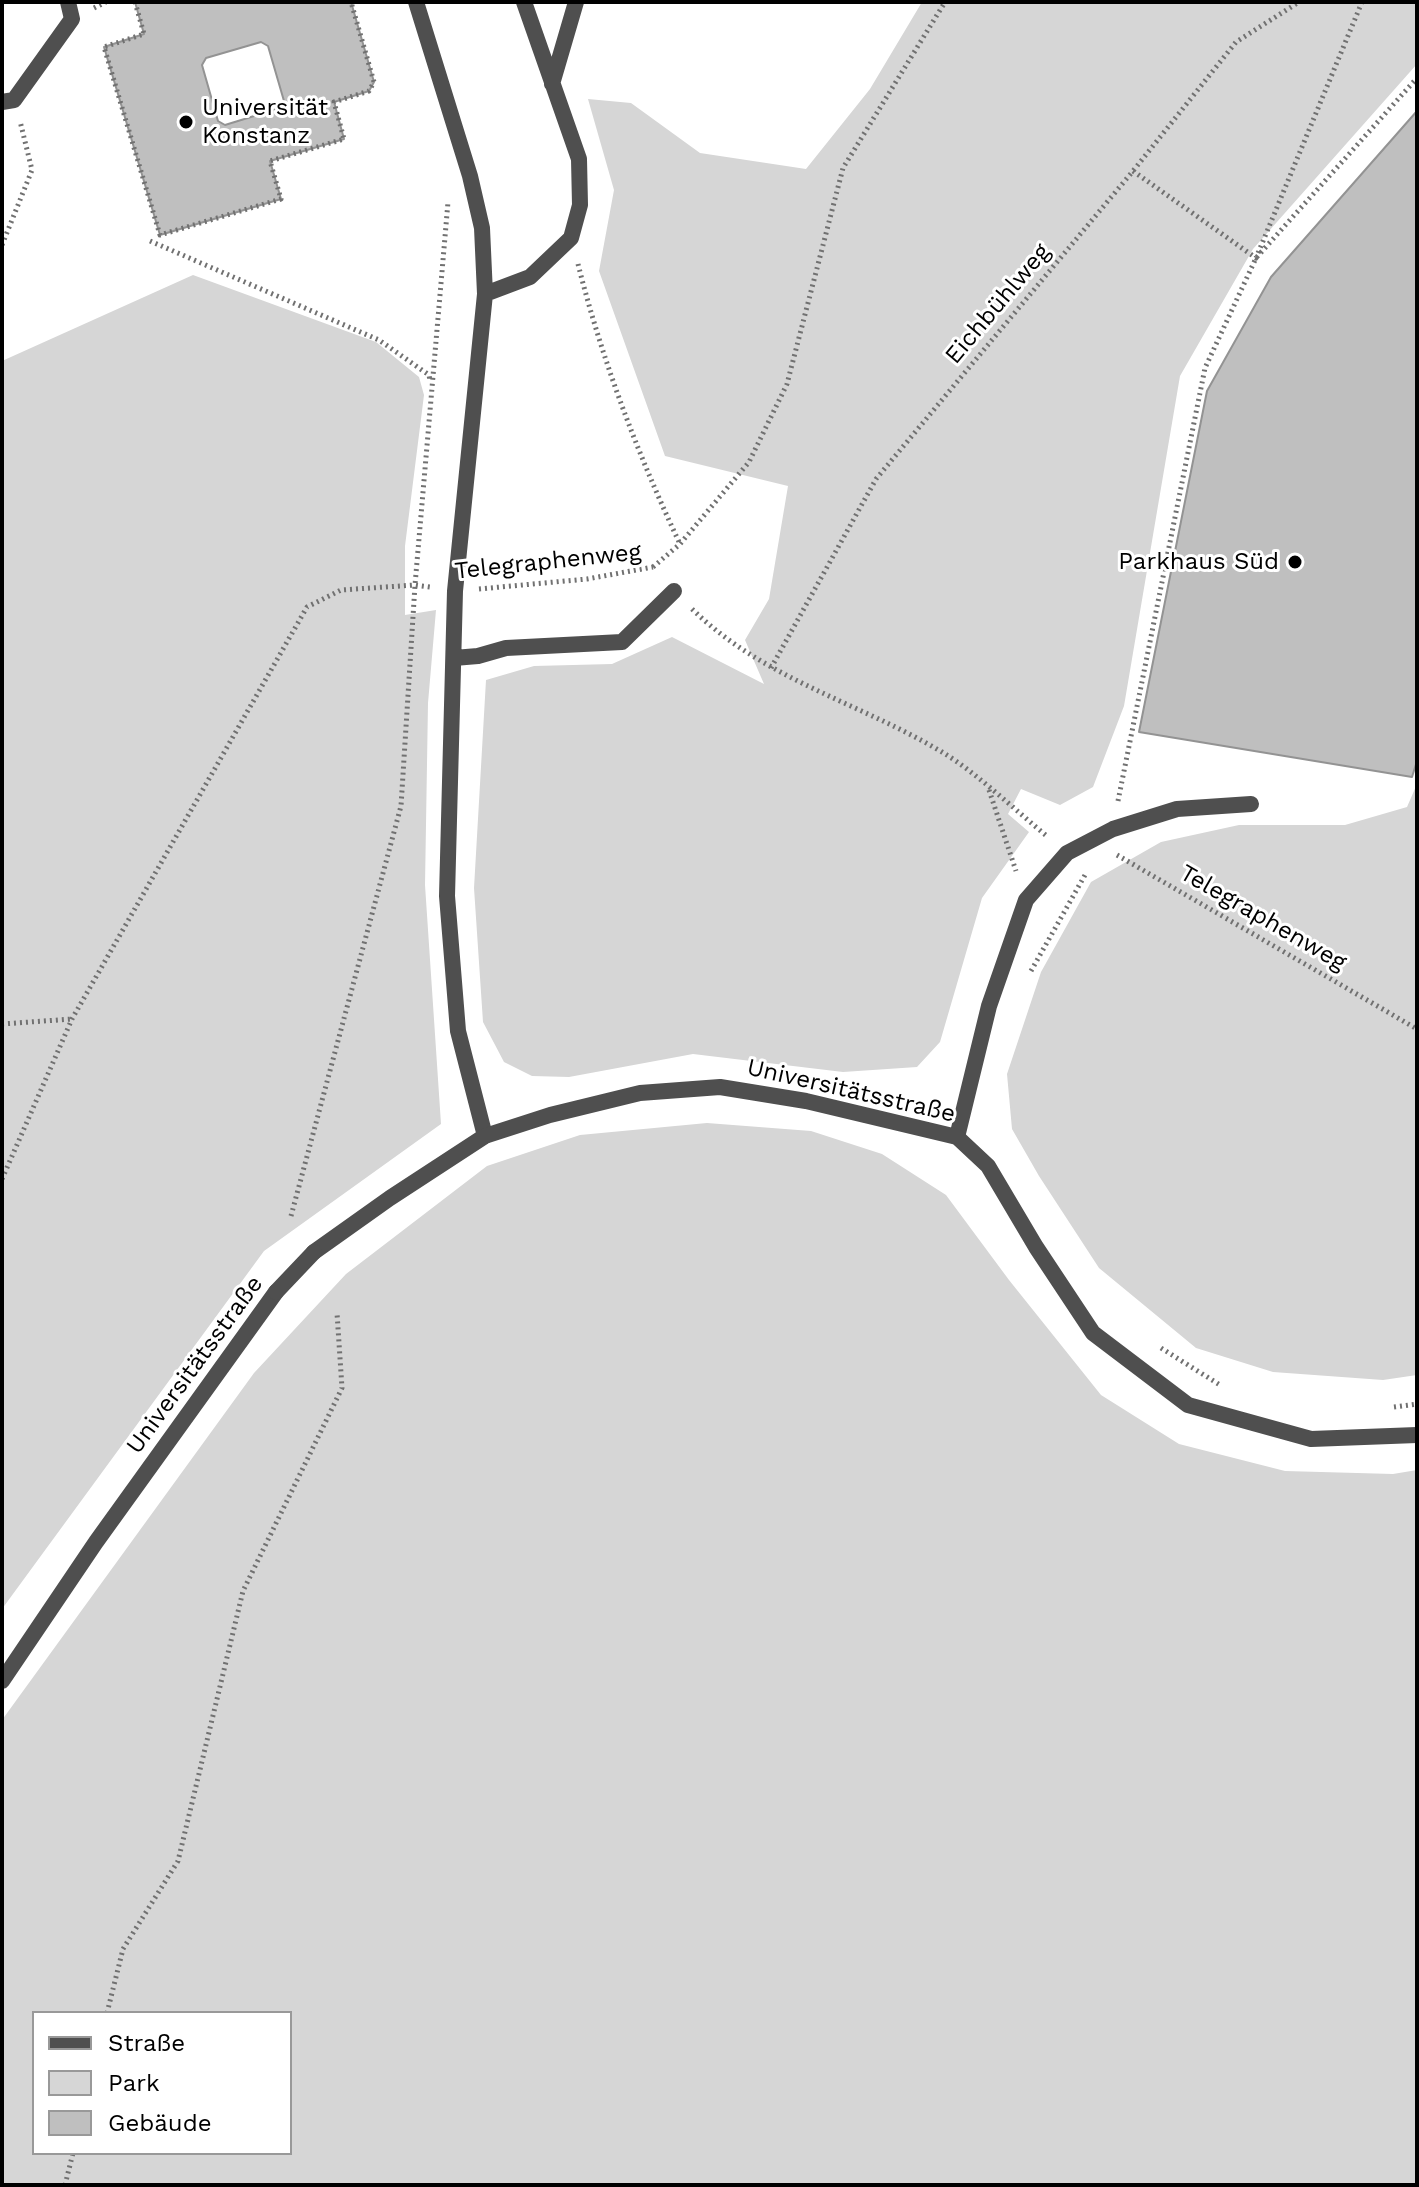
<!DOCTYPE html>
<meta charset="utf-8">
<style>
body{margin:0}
#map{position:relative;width:1419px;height:2187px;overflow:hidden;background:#fff;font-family:"Work Sans",sans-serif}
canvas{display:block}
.frame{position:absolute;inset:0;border:4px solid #000;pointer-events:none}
.legend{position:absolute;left:32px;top:2011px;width:260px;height:144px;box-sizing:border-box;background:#fff;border:2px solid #999;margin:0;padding:10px 14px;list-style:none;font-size:24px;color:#000}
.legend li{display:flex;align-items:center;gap:16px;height:40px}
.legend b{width:40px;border:2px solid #999}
</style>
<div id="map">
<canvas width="1419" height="2187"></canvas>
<div class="frame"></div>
<ul class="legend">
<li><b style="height:10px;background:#4f4f4f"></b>Straße</li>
<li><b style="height:22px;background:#d6d6d6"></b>Park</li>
<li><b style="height:22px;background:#bfbfbf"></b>Gebäude</li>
</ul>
</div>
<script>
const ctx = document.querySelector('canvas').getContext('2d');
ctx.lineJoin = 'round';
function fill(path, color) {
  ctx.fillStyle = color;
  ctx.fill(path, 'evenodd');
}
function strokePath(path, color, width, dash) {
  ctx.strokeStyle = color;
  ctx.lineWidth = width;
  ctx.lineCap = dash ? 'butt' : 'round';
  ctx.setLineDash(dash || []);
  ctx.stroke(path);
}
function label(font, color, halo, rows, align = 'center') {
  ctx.font = font + ' "Work Sans",sans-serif';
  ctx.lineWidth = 6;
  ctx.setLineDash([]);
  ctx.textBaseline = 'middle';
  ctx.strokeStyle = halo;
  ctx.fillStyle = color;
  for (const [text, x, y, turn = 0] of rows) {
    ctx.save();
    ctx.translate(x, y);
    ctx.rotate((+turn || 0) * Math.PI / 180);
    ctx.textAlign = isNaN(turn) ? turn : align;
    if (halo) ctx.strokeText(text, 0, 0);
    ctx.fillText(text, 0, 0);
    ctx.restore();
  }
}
fill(new Path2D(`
 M 922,2 L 1317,2 L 1315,4 L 1320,2 L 1417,2 L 1417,64 L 1253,249 L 1180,376 L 1124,706 L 1093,787 L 1060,805 L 1021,789 L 1008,814 L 1029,832 L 982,898 L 940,1042 L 917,1067 L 843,1072 L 693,1054 L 569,1077 L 532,1076 L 504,1062 L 483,1022 L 474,888 L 486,680 L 534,666 L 612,664 L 672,637 L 764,684 L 745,640 L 769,599 L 788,486 L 665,456 L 599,271 L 614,190 L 588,99 L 631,103 L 700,153 L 806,169 L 870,89 Z
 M 193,275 L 376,342 L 419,377 L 424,395 L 405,546 L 405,615 L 436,610 L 428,703 L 425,885 L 441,1124 L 264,1251 L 2,1609 L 2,361 Z
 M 1417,784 L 1417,1375 L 1383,1380 L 1273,1372 L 1196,1348 L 1099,1268 L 1039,1176 L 1012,1129 L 1007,1074 L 1041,972 L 1091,882 L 1161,842 L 1239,825 L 1345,825 L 1407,807 Z
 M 707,1123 L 811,1131 L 882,1154 L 946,1195 L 1009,1280 L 1101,1395 L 1179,1444 L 1285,1471 L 1393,1474 L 1417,1470 L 1417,2185 L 2,2185 L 2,1720 L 254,1373 L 346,1274 L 487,1166 L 580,1135 ZM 34,2013 L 290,2013 L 290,2153 L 34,2153 Z`), '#d6d6d6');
const building = new Path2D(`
 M 135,2 L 351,2 L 374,82 L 369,91 L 334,102 L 344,139 L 270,161 L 281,199 L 160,235 L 104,47 L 144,34 ZM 261,42 L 268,46 L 284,101 L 280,108 L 225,125 L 218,121 L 202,65 L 206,58 Z
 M 1417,111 L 1417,761 L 1412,777 L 1139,732 L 1207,391 L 1271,277 Z`);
fill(building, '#bfbfbf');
strokePath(building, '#939393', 2);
strokePath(new Path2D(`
 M 135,2 L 144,34 L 104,47 L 160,235 L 281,199 L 270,161 L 344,139 L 334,102 L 369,91 L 374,82 L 351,2
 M 94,8 L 106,2
 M 1133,171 L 1256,258 L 1362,2
 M 150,241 L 379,340 L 429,375 L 430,381
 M 2,245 L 32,170 L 20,121
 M 578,264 C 602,360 638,455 680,544
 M 653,567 L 680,544 L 749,462 L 787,384 L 843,168 L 945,2
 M 479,589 L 587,579 L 653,567
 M 692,609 C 765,680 858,702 942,752 C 977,773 1016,811 1048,837
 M 771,668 L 876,479 L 1133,171 L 1236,42 L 1299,2
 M 989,790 L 1016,871
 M 1118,801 L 1205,368 L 1256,258 L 1417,78
 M 1117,855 L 1417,1029
 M 1031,971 L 1085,875
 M 2,1024 L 72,1019
 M 2,1179 L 72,1019 L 307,607 L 341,590 L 415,585 L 430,587
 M 291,1216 L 401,806 L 415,585 L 448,202
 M 1161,1348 L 1220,1385
 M 1394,1407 L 1417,1404
 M 107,2013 L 123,1949 L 178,1861 L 243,1591 L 342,1388 L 337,1313
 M 65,2185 L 73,2153`), '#717171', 5, [2, 4]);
strokePath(new Path2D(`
 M 416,2 L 470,176 L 482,228 L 485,294 L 455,591 L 447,896 L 458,1031 L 485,1136
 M 552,84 L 576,2
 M 2,102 L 14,100 L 72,19 L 68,2
 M 485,294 L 530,277 L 571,238 L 580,205 L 579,159 L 524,2
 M 454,658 L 478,656 L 506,648 L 622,642 L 674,591
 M 957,1137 L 989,1006 L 1026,900 L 1067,853 L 1113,829 L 1177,809 L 1251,804`), '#4f4f4f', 16);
strokePath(new Path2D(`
 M 314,1252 L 390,1198 L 485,1136 L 550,1115 L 640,1093 L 720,1087 L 806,1101 L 957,1137 L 988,1166 L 1036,1247 L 1093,1333 L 1188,1405 L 1311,1439 L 1417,1435
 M 2,1681 L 96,1542 L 276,1292`), '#4f4f4f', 16);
strokePath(new Path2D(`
 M 276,1292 L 314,1252`), '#4f4f4f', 16);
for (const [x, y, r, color] of [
 [186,122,8,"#000"],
 [1295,562,8,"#000"]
]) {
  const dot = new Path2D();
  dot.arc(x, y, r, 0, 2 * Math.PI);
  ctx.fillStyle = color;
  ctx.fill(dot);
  strokePath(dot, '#fff', 3);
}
label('24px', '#000', '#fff', [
 ["Universität",202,108],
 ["Konstanz",202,136],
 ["Parkhaus Süd",1279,562,"right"]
], 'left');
label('24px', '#000', '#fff', [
 ["Eichbühlweg",998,304,-50],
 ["Telegraphenweg",548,562,-6],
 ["Telegraphenweg",1263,918,30],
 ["Universitätsstraße",851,1091,13],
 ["Universitätsstraße",195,1365,-54]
]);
</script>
